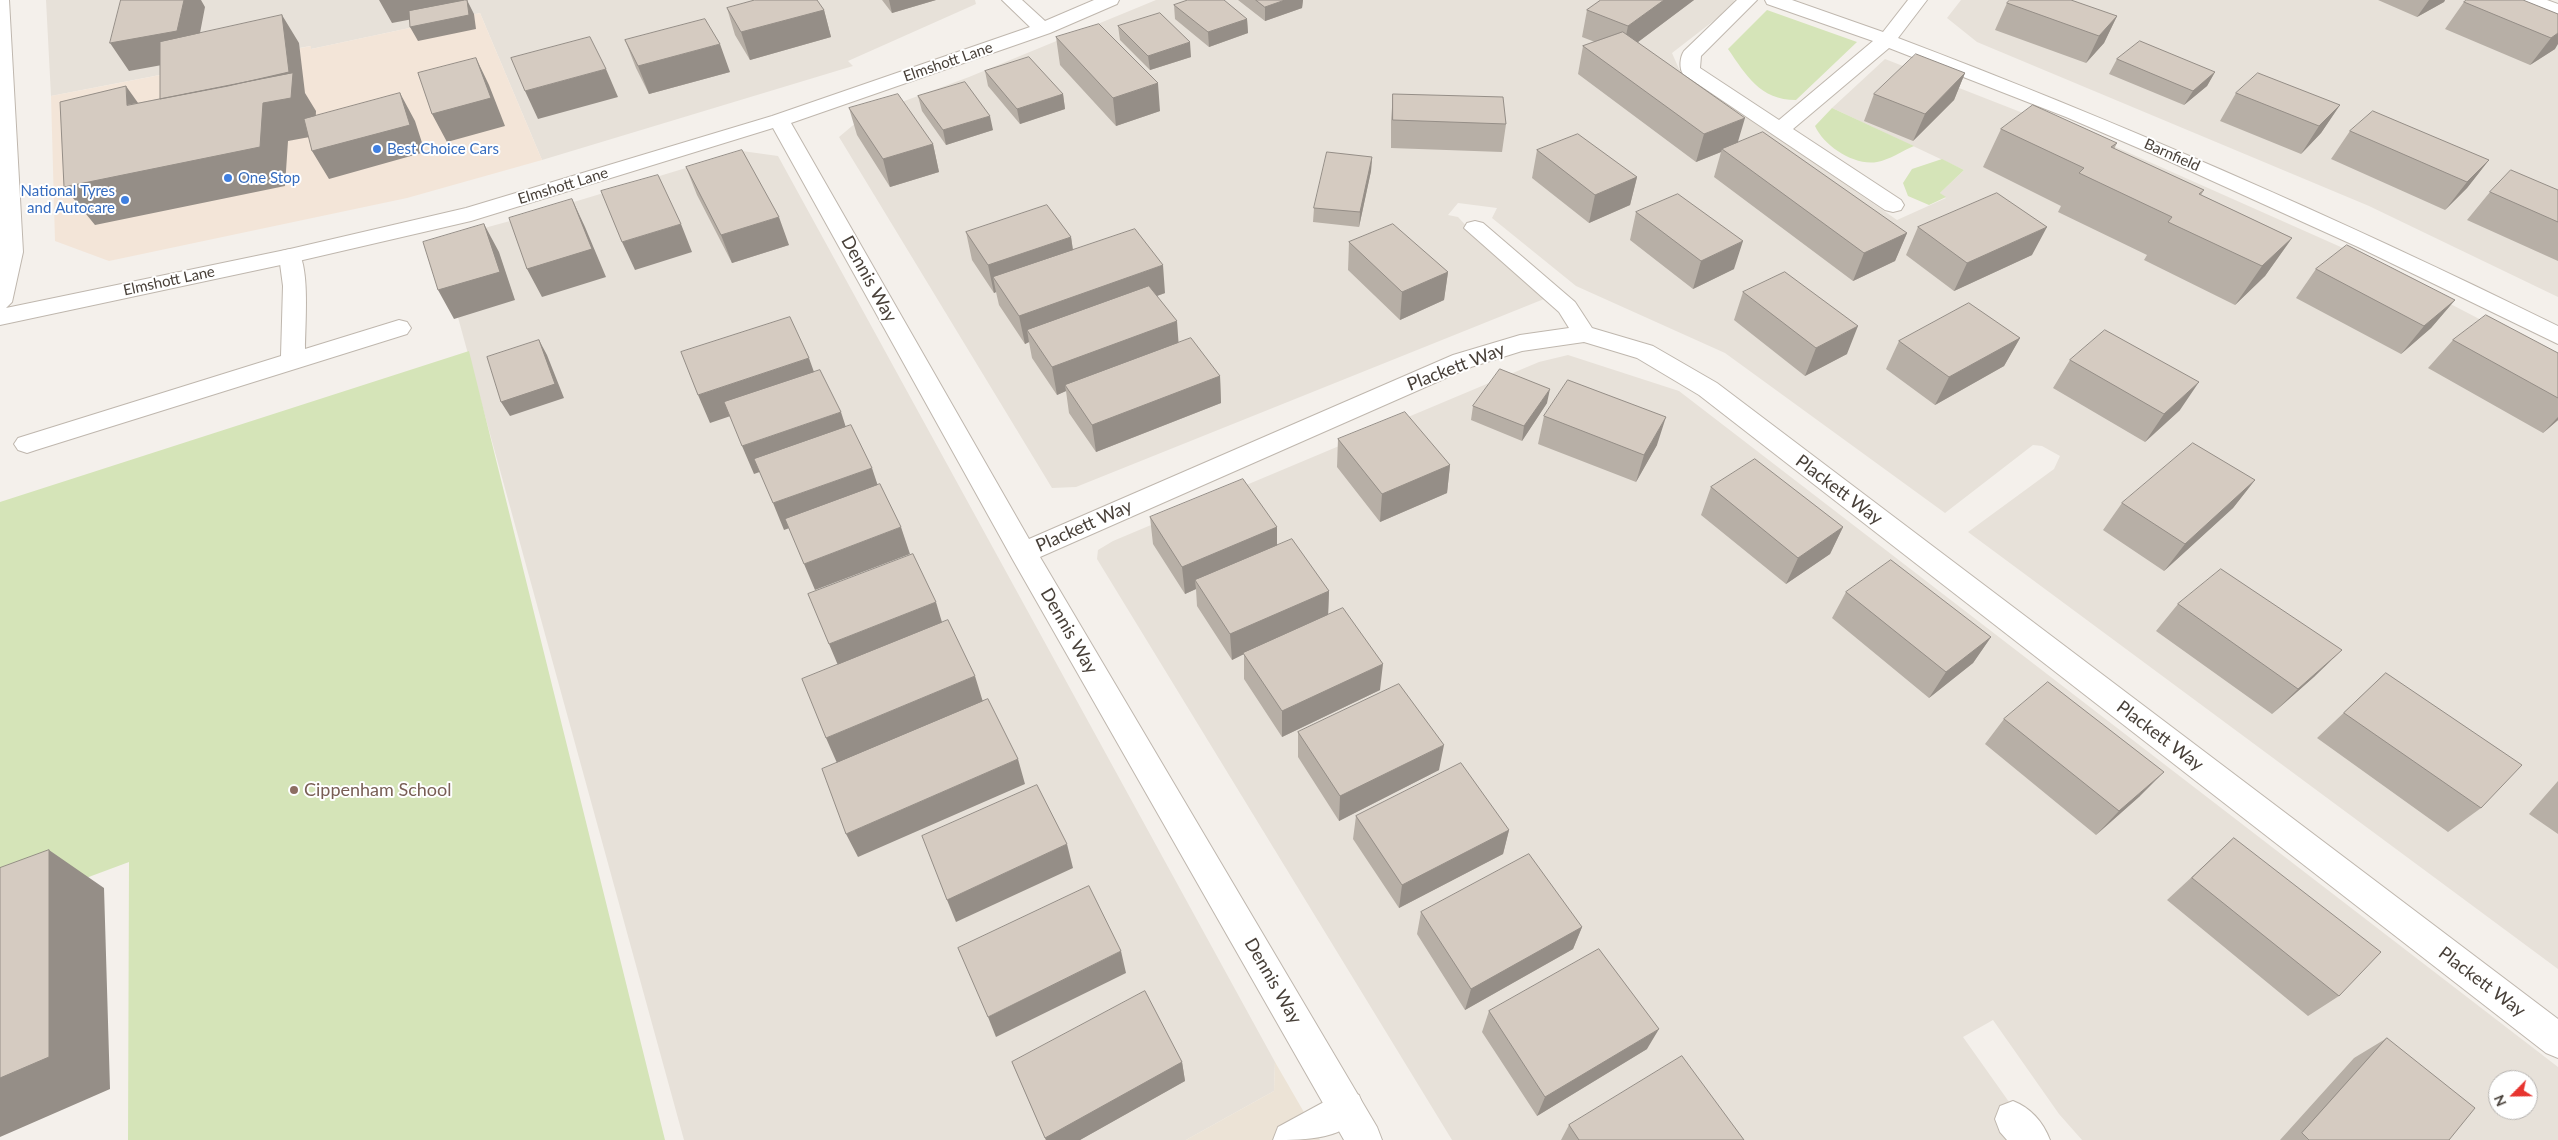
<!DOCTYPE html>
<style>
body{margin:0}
#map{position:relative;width:2558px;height:1140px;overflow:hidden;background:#f4f0eb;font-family:Lato,sans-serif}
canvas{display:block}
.north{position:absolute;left:2488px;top:1070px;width:50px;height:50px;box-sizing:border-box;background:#fff;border:1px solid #b6b3b0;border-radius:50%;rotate:247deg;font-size:14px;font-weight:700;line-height:20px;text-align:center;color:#484039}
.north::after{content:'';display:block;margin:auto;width:18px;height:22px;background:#e7342f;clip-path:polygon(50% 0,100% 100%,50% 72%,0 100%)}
</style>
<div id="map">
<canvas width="2558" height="1140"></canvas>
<div class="north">N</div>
</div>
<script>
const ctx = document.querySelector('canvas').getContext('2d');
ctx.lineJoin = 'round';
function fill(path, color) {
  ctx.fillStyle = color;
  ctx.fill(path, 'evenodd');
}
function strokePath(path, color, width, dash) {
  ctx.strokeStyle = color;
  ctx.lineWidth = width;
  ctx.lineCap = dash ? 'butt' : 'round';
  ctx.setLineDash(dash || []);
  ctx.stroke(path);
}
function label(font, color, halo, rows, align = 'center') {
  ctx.font = font + ' Lato,sans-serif';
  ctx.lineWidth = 4;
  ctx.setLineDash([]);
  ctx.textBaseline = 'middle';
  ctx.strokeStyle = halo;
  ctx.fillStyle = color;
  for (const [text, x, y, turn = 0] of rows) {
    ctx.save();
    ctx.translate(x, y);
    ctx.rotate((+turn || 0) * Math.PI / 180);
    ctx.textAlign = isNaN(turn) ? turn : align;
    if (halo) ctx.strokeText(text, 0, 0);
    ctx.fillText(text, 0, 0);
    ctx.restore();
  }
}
fill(new Path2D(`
 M 46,0 L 975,0 L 976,4 L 848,61 L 853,66 L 542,160 L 480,13 L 311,49 L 310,46 L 51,96 Z
 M 1156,0 L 1733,0 L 1738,2 L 1672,53 L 1679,69 L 1897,220 L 1946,198 L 1940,193 L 1964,170 L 1832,108 L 1885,59 L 2023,113 L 2028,108 L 2343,248 L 2558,360 L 2558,969 L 1968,532 L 2054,469 L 2060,456 L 2042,446 L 2033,445 L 1945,513 L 1725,353 L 1576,286 L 1492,218 L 1497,208 L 1458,203 L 1448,215 L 1458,217 L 1471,231 L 1554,295 L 1076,487 L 1052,488 L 839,137 L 864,116 L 969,77 Z
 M 1961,0 L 2485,0 L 2558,31 L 2558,297 L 2369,206 L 1977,42 L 1947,18 Z
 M 742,151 L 778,156 L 1275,1062 L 1274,1091 L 1186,1140 L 684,1140 L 437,241 L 521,218 Z
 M 1568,355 L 1679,391 L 2558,1067 L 2558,1140 L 2082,1140 L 2059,1114 L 1993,1020 L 1963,1037 L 2036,1140 L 1452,1140 L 1097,559 L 1098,550 L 1113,541 L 1539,362 ZM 2498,1080 L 2528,1080 L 2528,1110 L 2498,1110 Z`), '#e7e1d9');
fill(new Path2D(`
 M 480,13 L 542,160 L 407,198 L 109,261 L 55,241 L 51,96 L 311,46 L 311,49 Z`), '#f3e5d8');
fill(new Path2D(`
 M 1275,1062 L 1320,1140 L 1186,1140 L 1274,1091 Z`), '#ece3d6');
fill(new Path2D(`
 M 1767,10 L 1857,42 L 1796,100 C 1760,100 1746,75 1728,49 Z
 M 1832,108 L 1914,146 C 1902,151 1889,160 1877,162 C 1854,166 1824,146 1815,126 Z
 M 1942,159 L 1964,170 L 1940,193 L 1946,197 L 1929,205 L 1908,196 L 1903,183 L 1912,169 Z
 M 469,351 L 665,1140 L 128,1140 L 129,862 L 0,910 L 0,502 Z`), '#d5e4b8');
const service = new Path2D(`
 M 290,249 L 298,251 C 310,270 305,325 305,349 L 399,320 L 407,322 L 411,328 L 407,334 L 36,450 L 27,453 L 18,450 L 14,444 L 18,438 L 281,356 L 283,286 L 279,256 L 282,251 Z
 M 1346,1090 L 1359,1095 L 1364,1108 C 1349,1140 1306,1140 1273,1140 L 1278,1127 Z
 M 2013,1101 C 2031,1108 2043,1122 2050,1140 L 2007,1140 L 2000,1132 L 1995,1119 L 2000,1106 Z`);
const minor = new Path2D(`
 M 0,0 L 9,0 L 23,252 L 12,302 L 6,308 L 290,249 L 466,208 L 772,116 L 1030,27 L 1002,0 L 1022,0 L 1045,21 L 1094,0 L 1119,0 L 1117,4 L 1050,33 L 791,123 L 1029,539 L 1453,355 L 1520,335 L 1569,328 L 1559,312 L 1464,228 L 1467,223 L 1475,221 L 1483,223 L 1575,302 L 1592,328 L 1653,346 L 1717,383 L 2558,1019 L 2558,1058 L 2546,1053 L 1699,395 L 1637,358 L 1584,342 L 1522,351 L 1471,367 L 1040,557 L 1377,1127 L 1382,1140 L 1344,1140 L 1013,560 L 773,128 L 471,221 L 290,263 L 0,325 Z
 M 1737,0 L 1757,0 L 1701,56 L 1700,68 L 1779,120 L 1873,41 L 1767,4 L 1765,0 L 1792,0 L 1883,32 L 1908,0 L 1927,0 L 1898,38 C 2123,123 2342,220 2558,326 L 2558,344 L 2358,247 L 2164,159 L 2066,117 L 1889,48 L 1793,129 L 1901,200 L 1904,205 L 1901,210 L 1893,212 L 1885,210 L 1683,74 C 1679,68 1680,57 1684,51 Z
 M 2522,0 L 2547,0 L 2558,4 L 2558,17 L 2524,4 Z`);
strokePath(service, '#bfb7ae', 2);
strokePath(minor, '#bfb7ae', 2);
fill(service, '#fff');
fill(minor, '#fff');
fill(new Path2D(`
 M 882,0 L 936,0 L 892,13 Z
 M 1238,0 L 1303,0 L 1302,8 L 1265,21 Z
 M 1601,0 L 1694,0 L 1638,42 L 1738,142 L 1907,233 L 1895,261 L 1853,281 L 1714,177 L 1721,152 L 1696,162 L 1578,74 L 1583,46 L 1595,42 L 1582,37 L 1587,10 Z
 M 2378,0 L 2445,0 L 2444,2 L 2417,17 Z
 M 2464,2 L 2558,14 L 2555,49 L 2530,65 L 2445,29 Z
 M 2007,3 L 2117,16 L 2104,43 L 2086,63 L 1995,30 Z
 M 1174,5 L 1247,19 L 1248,33 L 1209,47 L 1175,19 Z
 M 727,8 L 824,10 L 831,37 L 750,60 L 735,35 Z
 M 1118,26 L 1191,57 L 1150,70 L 1120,40 Z
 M 1056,37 L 1160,111 L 1116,126 L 1060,65 Z
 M 625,40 L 730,72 L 649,94 L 636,68 Z
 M 2117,59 L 2215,72 L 2207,86 L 2184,105 L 2109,74 Z
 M 985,71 L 1063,94 L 1065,109 L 1020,124 L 988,86 Z
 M 1965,73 L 1954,100 L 1913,141 L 1864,121 L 1874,94 Z
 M 2236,93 L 2340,105 L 2321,133 L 2301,154 L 2220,121 Z
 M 1393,94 L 1506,124 L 1502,152 L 1391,148 L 1391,121 Z
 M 918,96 L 993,130 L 946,145 L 922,111 Z
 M 849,108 L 933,144 L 939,172 L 890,187 L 857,135 Z
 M 2001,129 L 2117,143 L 2114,149 L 2204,190 L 2201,195 L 2292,238 L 2265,276 L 2235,305 L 2144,260 L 2147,255 L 2058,212 L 2061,206 L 1983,167 Z
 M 2350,131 L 2489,160 L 2467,188 L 2445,210 L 2331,159 Z
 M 1537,150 L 1637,177 L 1630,205 L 1589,223 L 1532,178 Z
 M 1372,157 L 1371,171 L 1359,227 L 1313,222 L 1314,208 Z
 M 686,167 L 789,245 L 732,263 L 697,195 Z
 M 2558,190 L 2558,261 L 2467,220 L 2490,192 Z
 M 1636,212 L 1734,269 L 1693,289 L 1630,240 Z
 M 1918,227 L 2032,255 L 1954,291 L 1906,255 Z
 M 966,232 L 1071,237 L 1073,250 L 1165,293 L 1157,296 L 1178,343 L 1220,376 L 1221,403 L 1096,452 L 1069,413 L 1066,391 L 1057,395 L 1032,358 L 1029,342 L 1025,344 L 999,305 L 996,292 L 994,293 L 972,260 Z
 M 1349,242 L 1448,272 L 1444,300 L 1400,320 L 1348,270 Z
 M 2316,269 L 2455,300 L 2431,328 L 2401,354 L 2296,298 Z
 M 1743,292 L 1847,354 L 1805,376 L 1734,320 Z
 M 2020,338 L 2004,366 L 1935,405 L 1886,369 L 1899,341 Z
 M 2453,340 L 2558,353 L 2558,420 L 2543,433 L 2428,368 Z
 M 2070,360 L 2180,410 L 2145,442 L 2053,388 Z
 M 1547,403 L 1522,441 L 1471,420 L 1473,406 Z
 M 1544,416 L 1657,445 L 1636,482 L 1538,444 Z
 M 1338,439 L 1450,465 L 1447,493 L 1380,522 L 1337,467 Z
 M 2255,480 L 2233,508 L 2164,571 L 2103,530 L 2122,503 Z
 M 1711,487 L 1843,527 L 1830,554 L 1786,584 L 1701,515 Z
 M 1150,517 L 1277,527 L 1277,545 L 1329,591 L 1328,615 L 1380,690 L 1282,737 L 1244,679 L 1244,654 L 1232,660 L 1197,606 L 1196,589 L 1185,594 L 1153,544 Z
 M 1846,592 L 1991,637 L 1973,663 L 1929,698 L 1832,618 Z
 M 2178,604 L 2315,676 L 2272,714 L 2156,631 Z
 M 2386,673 L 2481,808 L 2448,832 L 2317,738 Z
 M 2004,719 L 2140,796 L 2096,835 L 1985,744 Z
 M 1298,732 L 1439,770 L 1339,821 L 1298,757 Z
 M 2558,781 L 2558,834 L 2529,814 Z
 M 1356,816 L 1509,830 L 1503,854 L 1399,908 L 1353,839 Z
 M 2234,838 L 2339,996 L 2308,1016 L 2167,900 Z
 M 1421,912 L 1582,927 L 1573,949 L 1465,1010 L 1417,934 Z
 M 1489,1011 L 1647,1049 L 1537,1116 L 1482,1032 Z
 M 2387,1038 L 2449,1140 L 2280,1140 L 2354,1058 Z
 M 1012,1062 L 1182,1062 L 1185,1081 L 1080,1140 L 1046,1140 Z
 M 1569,1125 L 1744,1140 L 1561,1140 Z`), '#b7afa6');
fill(new Path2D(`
 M 184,0 L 201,0 L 205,7 L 195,59 L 129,71 L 110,43 Z
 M 379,0 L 464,0 L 465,9 L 392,23 Z
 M 467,0 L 474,14 L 476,29 L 418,41 L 410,27 Z
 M 889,0 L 936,0 L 892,13 Z
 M 1285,0 L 1303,0 L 1302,8 L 1265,21 L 1265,7 Z
 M 1664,0 L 1694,0 L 1622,54 L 1628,26 Z
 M 2429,0 L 2445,0 L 2444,2 L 2417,17 Z
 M 824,10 L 831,37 L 750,60 L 741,32 Z
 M 282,15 L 299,43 L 305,93 L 316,111 L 315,136 L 288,141 L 285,186 L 95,225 L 64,187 Z
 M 2117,16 L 2104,43 L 2086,63 L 2099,36 Z
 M 1247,19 L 1248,33 L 1209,47 L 1208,32 Z
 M 2558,33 L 2558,44 L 2555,49 L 2530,65 L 2551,38 Z
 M 1190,42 L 1191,57 L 1150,70 L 1148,56 Z
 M 720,44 L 730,72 L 649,94 L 638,66 Z
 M 476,58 L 489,85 L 505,126 L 447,142 L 432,114 Z
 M 606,69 L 618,97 L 538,119 L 525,91 Z
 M 2215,72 L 2207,86 L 2184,105 L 2193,91 Z
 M 1965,73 L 1954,100 L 1913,141 L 1925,114 Z
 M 1158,83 L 1160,111 L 1116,126 L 1113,98 Z
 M 126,86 L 153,124 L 127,105 Z
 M 400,93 L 415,121 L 425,152 L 329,179 L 312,151 Z
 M 1063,94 L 1065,109 L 1020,124 L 1017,109 Z
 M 2340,105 L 2321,133 L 2301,154 L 2319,126 Z
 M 990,116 L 993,130 L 946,145 L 943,130 Z
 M 1745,118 L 1737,145 L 1722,149 L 1721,152 L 1696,162 L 1704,134 Z
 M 933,144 L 939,172 L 890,187 L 883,159 Z
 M 1372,157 L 1371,171 L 1359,227 L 1360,212 Z
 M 2489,160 L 2467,188 L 2445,210 L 2467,182 Z
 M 1637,177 L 1630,205 L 1589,223 L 1595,195 Z
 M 572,199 L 585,227 L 606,277 L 542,297 L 527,269 Z
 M 779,217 L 789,245 L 732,263 L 721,235 Z
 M 484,224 L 499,252 L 515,300 L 454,319 L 438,290 Z
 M 681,224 L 692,252 L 635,270 L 622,242 Z
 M 2047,227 L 2032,255 L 1954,291 L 1967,263 Z
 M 1907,233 L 1895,261 L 1853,281 L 1864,253 Z
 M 1071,237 L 1075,265 L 993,277 L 996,292 L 994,293 L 988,265 Z
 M 2292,238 L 2265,276 L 2235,305 L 2262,266 Z
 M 1743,241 L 1734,269 L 1693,289 L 1701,261 Z
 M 1163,265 L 1165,293 L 1034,340 L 1027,330 L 1029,342 L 1025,344 L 1019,316 Z
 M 1448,272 L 1444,300 L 1400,320 L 1402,292 Z
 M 2455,300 L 2431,328 L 2401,354 L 2424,326 Z
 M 1177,321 L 1179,349 L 1065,385 L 1066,391 L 1057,395 L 1052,367 Z
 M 1858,326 L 1847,354 L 1805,376 L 1816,348 Z
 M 2020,338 L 2004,366 L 1935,405 L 1949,377 Z
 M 539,340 L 547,355 L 564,398 L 510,416 L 501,402 Z
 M 809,358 L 819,386 L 710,423 L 698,395 Z
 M 1220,376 L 1221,403 L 1096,452 L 1092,425 Z
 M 2199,382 L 2180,410 L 2145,442 L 2164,414 Z
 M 1550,389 L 1547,403 L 1522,441 L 1524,426 Z
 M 841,412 L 850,440 L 754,474 L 742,446 Z
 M 1666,417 L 1657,445 L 1636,482 L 1644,455 Z
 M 2558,417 L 2558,420 L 2543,433 Z
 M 1450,465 L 1447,493 L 1380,522 L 1382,494 Z
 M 872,468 L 881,495 L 784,530 L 773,503 Z
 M 2255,480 L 2233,508 L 2164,571 L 2185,544 Z
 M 901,527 L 910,554 L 815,590 L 804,564 Z
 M 1277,527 L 1277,554 L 1195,580 L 1196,589 L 1185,594 L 1182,567 Z
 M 1843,527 L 1830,554 L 1786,584 L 1798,558 Z
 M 1329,591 L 1328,617 L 1243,653 L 1244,654 L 1232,660 L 1230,634 Z
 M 936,602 L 944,629 L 840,670 L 829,644 Z
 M 1991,637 L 1973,663 L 1929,698 L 1946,672 Z
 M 2342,650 L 2315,676 L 2272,714 L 2298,689 Z
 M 1383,664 L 1380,690 L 1282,737 L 1282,711 Z
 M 975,676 L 983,702 L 837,763 L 826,738 Z
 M 1444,745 L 1439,770 L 1339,821 L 1340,796 Z
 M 1018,759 L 1025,784 L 858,857 L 846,834 Z
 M 2164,772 L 2140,796 L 2096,835 L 2119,811 Z
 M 1509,830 L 1503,854 L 1399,908 L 1402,885 Z
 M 1067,844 L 1073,868 L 956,922 L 947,900 Z
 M 49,850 L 104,888 L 110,1089 L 0,1137 L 0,1078 Z
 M 1582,927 L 1573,949 L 1465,1010 L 1471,989 Z
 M 1121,951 L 1126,973 L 996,1037 L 988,1017 Z
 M 1659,1029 L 1647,1049 L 1537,1116 L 1545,1097 Z
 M 1182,1062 L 1185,1081 L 1080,1140 L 1046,1140 L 1045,1138 Z`), '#958e87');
const building = new Path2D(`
 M 121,0 L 184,0 L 177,31 L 110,43 Z
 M 465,0 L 467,0 L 469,15 L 410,27 L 409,11 Z
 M 755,0 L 817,0 L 824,10 L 741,32 L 727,8 Z
 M 1188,0 L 1224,0 L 1247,19 L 1208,32 L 1174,5 Z
 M 1256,0 L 1285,0 L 1265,7 Z
 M 1601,0 L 1664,0 L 1628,26 L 1587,10 Z
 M 2010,0 L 2071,0 L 2117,16 L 2099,36 L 2007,3 Z
 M 2467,0 L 2523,0 L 2558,14 L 2558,33 L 2551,38 L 2464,2 Z
 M 1160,13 L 1190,42 L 1148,56 L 1118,26 Z
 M 282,15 L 289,72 L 228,86 L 160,99 L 160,42 Z
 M 705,19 L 720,44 L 638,66 L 625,40 Z
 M 1099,24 L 1158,83 L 1113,98 L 1056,37 Z
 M 1623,32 L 1745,118 L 1704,134 L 1583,46 Z
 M 590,37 L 606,69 L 525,91 L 511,58 Z
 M 2140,41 L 2215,72 L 2193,91 L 2117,59 Z
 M 1916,54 L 1965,73 L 1925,114 L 1874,94 Z
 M 1029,57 L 1063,94 L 1017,109 L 985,71 Z
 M 476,58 L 491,98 L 432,114 L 418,73 Z
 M 293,73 L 291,98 L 263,103 L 260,147 L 64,187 L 60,102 L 126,86 L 127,105 Z
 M 2258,73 L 2340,105 L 2319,126 L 2236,93 Z
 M 965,82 L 990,116 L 943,130 L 918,96 Z
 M 400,93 L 410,125 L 312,151 L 304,119 Z
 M 898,94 L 933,144 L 883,159 L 849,108 Z
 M 1393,94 L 1503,97 L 1506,124 L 1393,120 Z
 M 2033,105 L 2117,143 L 2111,147 L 2204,190 L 2199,194 L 2292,238 L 2262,266 L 2168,222 L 2172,217 L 2079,173 L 2084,168 L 2001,129 Z
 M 2373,111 L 2489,160 L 2467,182 L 2350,131 Z
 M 1763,132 L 1907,233 L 1864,253 L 1722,149 Z
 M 1578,134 L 1637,177 L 1595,195 L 1537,150 Z
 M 742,150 L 779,217 L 721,235 L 686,167 Z
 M 1327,152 L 1372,157 L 1360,212 L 1314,208 Z
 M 2511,170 L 2558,190 L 2558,222 L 2490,192 Z
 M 658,175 L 681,224 L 622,242 L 601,191 Z
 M 1997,193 L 2047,227 L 1967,263 L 1918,227 Z
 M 1678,194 L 1743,241 L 1701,261 L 1636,212 Z
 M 572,199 L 592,249 L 527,269 L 509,218 Z
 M 1047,205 L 1071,237 L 988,265 L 966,232 Z
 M 484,224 L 500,272 L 438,290 L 423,242 Z
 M 1393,224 L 1448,272 L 1402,292 L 1349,242 Z
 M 1135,229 L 1163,265 L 1019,316 L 993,277 Z
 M 2347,245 L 2455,300 L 2424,326 L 2316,269 Z
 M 1785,272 L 1858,326 L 1816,348 L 1743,292 Z
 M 1149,286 L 1177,321 L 1052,367 L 1027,330 Z
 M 1969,303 L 2020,338 L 1949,377 L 1899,341 Z
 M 2486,315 L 2558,353 L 2558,398 L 2453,340 Z
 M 790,317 L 809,358 L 698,395 L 681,352 Z
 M 2105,330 L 2199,382 L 2164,414 L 2070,360 Z
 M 1191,338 L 1220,376 L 1092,425 L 1065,385 Z
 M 539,340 L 555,384 L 501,402 L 487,357 Z
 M 1500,369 L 1550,389 L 1524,426 L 1473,406 Z
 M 820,370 L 841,412 L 742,446 L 724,402 Z
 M 1568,380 L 1666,417 L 1644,455 L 1544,416 Z
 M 1405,412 L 1450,465 L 1382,494 L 1338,439 Z
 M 851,425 L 872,468 L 773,503 L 754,459 Z
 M 2193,443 L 2255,480 L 2185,544 L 2122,503 Z
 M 1755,459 L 1843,527 L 1798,558 L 1711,487 Z
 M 1243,479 L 1277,527 L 1182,567 L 1150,517 Z
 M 880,484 L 901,527 L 804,564 L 785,519 Z
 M 1292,539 L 1329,591 L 1230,634 L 1195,580 Z
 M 913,554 L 936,602 L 829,644 L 808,594 Z
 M 1891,560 L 1991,637 L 1946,672 L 1846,592 Z
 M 2221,569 L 2342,650 L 2298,689 L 2178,604 Z
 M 1343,608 L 1383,664 L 1282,711 L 1243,653 Z
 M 948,620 L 975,676 L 826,738 L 802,679 Z
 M 2386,673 L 2522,765 L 2481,808 L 2344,713 Z
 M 2048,682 L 2164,772 L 2119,811 L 2004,719 Z
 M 1399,684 L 1444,745 L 1340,796 L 1298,732 Z
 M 988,699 L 1018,759 L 846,834 L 822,769 Z
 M 1461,763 L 1509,830 L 1402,885 L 1356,816 Z
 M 1037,785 L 1067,844 L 947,900 L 922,836 Z
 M 2234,838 L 2381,952 L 2339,996 L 2192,878 Z
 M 49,850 L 49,1057 L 0,1078 L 0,868 Z
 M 1529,854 L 1582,927 L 1471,989 L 1421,912 Z
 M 1089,886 L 1121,951 L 988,1017 L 958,948 Z
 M 1599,949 L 1659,1029 L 1545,1097 L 1489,1011 Z
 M 1145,991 L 1182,1062 L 1045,1138 L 1012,1062 Z
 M 2387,1038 L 2475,1108 L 2449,1140 L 2309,1140 L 2302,1133 Z
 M 1682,1056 L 1744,1140 L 1579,1140 L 1569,1125 Z`);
fill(building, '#d5cbc1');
strokePath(building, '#958e87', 1);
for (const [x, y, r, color] of [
 [377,149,5,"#3f7fe0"],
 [228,178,5,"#3f7fe0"],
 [125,200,5,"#3f7fe0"],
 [294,790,5,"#8d6e63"]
]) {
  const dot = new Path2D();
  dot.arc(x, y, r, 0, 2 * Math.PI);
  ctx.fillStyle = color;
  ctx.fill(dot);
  strokePath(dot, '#fff', 2);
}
label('15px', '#484039', '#fff', [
 ["Elmshott Lane",948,62,-19],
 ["Barnfield",2172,155,24],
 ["Elmshott Lane",563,186,-17],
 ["Elmshott Lane",169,281,-12]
]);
label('15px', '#366cbe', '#fff', [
 ["Best Choice Cars",387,149],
 ["One Stop",238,178],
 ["National Tyres",115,191,"right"],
 ["and Autocare",115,208,"right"]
], 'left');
label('18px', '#484039', '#fff', [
 ["Dennis Way",869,279,61],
 ["Plackett Way",1456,367,-21],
 ["Plackett Way",1839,490,37],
 ["Plackett Way",1084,526,-24],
 ["Dennis Way",1069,631,60],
 ["Plackett Way",2160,736,37],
 ["Dennis Way",1273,981,60],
 ["Plackett Way",2482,982,37]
]);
label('18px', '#785e54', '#fff', [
 ["Cippenham School",304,790]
], 'left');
</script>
